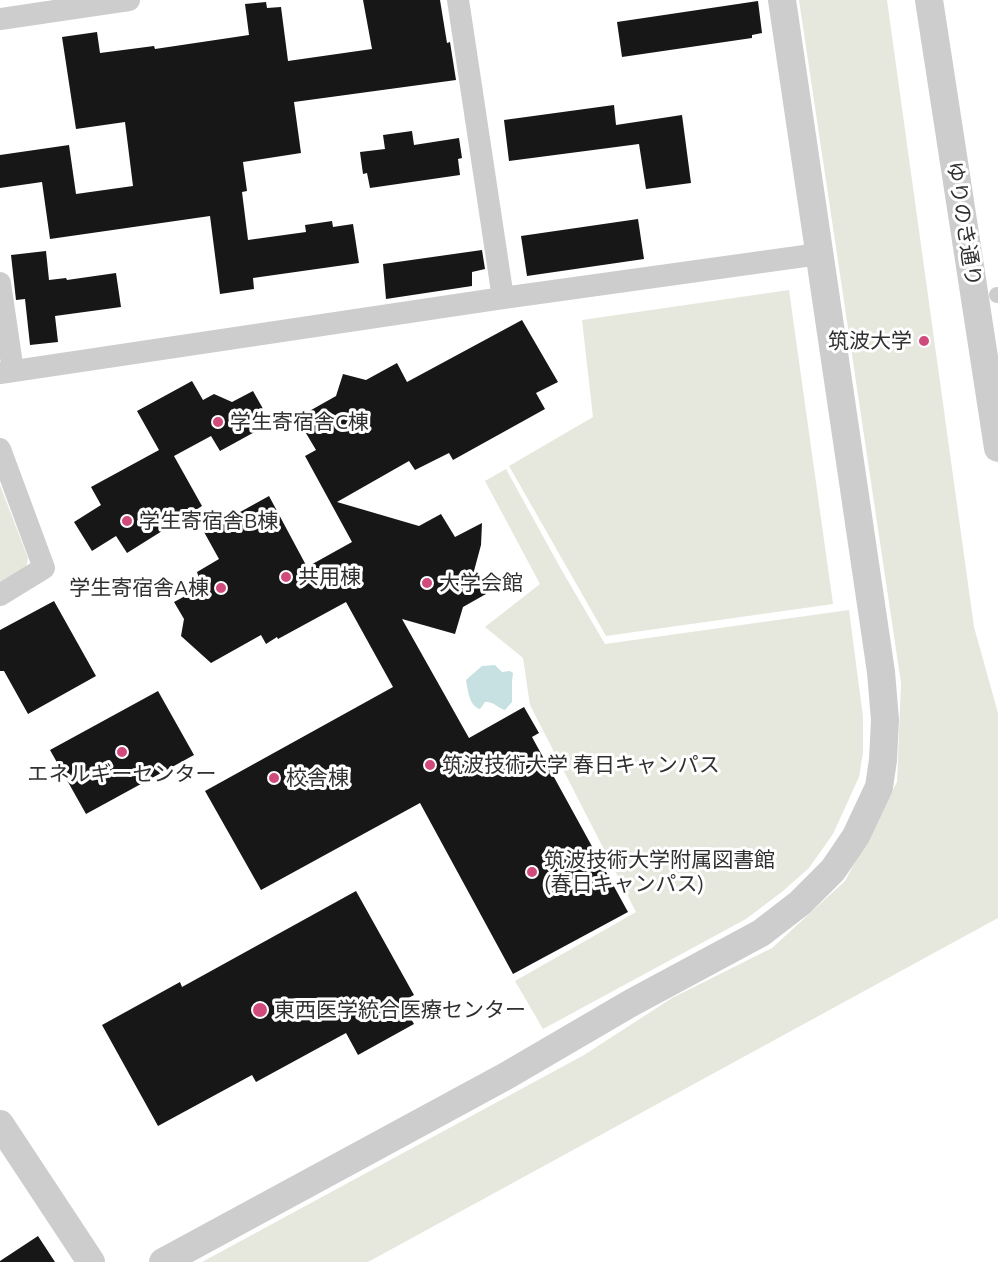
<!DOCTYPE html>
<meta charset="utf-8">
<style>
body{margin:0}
canvas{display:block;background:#fff}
</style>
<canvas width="998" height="1262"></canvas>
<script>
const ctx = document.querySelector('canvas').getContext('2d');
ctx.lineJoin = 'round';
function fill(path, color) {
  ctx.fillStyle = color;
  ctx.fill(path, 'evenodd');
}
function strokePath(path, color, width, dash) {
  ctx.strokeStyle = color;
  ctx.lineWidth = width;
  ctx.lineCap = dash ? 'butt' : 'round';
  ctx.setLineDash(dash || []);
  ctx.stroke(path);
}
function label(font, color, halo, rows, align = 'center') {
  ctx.font = font + ' Ubuntu,"Noto Sans JP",sans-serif';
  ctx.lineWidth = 6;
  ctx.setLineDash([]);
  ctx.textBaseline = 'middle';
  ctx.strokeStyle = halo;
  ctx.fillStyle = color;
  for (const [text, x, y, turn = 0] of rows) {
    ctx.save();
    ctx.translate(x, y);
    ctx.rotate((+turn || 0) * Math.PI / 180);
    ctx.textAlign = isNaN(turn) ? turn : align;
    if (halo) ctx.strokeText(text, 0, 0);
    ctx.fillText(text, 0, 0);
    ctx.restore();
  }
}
fill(new Path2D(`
 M 799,0 L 887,0 L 974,627 L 998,713 L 998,918 L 368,1262 L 202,1262 L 584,1055 L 672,998 L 772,948 L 845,881 L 897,782 L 901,683 Z
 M 789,290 L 833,604 L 606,636 L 509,466 L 593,417 L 582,320 Z
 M 506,469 L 561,569 L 605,644 L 849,610 L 863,717 L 863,753 L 859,777 L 833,834 L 809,868 L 783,891 L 746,919 L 543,1029 L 515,981 L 636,912 L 530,705 L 523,658 L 485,627 L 540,584 L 485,481 Z
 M 0,485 L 28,558 L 26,570 L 0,586 Z`), '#e6e8dd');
fill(new Path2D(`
 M 495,665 L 502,672 L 510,671 L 513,673 L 512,681 L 512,702 L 505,710 C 498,708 493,701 485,702 L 480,709 C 469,706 468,690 466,680 L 482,666 Z`), '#c7e0e2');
fill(new Path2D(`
 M 363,0 L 440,0 L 447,43 L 450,42 L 456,80 L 294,102 L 301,153 L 243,162 L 247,191 L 242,192 L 248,240 L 306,232 L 305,225 L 332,221 L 333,227 L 353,224 L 359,263 L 253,278 L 254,289 L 220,294 L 210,216 L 50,239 L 42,182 L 0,188 L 0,155 L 69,145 L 76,194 L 133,186 L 125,122 L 76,129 L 62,37 L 97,32 L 100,53 L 154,46 L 155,49 L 249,35 L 245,4 L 266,2 L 267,8 L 281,7 L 288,61 L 372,49 Z
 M 758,1 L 762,33 L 752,35 L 752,38 L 622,57 L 617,22 Z
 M 614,105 L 616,125 L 682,115 L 691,183 L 646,189 L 639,144 L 509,161 L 504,120 Z
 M 412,131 L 414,145 L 459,138 L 462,158 L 458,159 L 460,175 L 370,188 L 367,173 L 363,174 L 360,152 L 385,149 L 383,135 Z
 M 638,219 L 644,259 L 527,276 L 521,236 Z
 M 482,250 L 485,269 L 472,272 L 472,286 L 386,299 L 383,264 Z
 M 46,251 L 49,280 L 66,278 L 67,280 L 116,273 L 121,307 L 55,316 L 58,342 L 30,345 L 25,299 L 16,300 L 11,255 Z
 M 522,320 L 558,382 L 536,393 L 545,409 L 453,460 L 449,453 L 415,470 L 409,461 L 337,502 L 419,526 L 441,514 L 455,537 L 482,523 L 481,545 L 474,571 L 486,594 L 463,607 L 455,634 L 402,619 L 469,738 L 524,707 L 539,733 L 532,737 L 628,912 L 513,974 L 420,803 L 261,890 L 205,791 L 393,687 L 346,602 L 278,639 L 277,637 L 266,644 L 261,635 L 211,663 L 181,636 L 184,619 L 174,602 L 202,587 L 197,572 L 219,559 L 204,532 L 269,496 L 307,567 L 352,542 L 305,456 L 316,450 L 297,418 L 336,396 L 343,374 L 366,380 L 397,363 L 407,382 Z
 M 192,381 L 203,400 L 214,394 L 232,402 L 253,391 L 271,423 L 220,451 L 211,436 L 174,456 L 202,506 L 127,553 L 116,536 L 92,551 L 74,522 L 101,505 L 91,487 L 159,450 L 137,411 Z
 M 54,601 L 96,676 L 28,714 L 4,671 L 0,671 L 0,630 Z
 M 158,691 L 194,755 L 86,814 L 50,750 Z
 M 356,891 L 414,995 L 401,1002 L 414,1024 L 358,1055 L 346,1033 L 256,1082 L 252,1075 L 158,1126 L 102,1025 L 180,982 L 182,987 Z
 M 38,1236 L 55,1262 L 0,1262 L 0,1261 Z`), '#171717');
strokePath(new Path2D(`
 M 997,295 L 998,295`), '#cdcdcd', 16);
strokePath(new Path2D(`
 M 458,0 L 503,298
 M 0,19 L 129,0
 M 0,283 L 13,371
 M 0,373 L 503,298 L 819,254
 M 0,449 L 44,568 L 0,595`), '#cdcdcd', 22);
strokePath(new Path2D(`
 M 929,0 L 998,448
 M 0,1124 L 91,1262
 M 163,1262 L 506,1076 L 631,1003 L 761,933 L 800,903 L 833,870 L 856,836 L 879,787 L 883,760 L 885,720 L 881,672 L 782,0`), '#cdcdcd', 28);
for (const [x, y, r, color] of [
 [924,341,6,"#d04a7c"],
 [218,422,6,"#d04a7c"],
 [127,521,6,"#d04a7c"],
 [286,577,6,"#d04a7c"],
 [427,583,6,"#d04a7c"],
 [221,588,6,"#d04a7c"],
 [122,752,6,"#d04a7c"],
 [430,765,6,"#d04a7c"],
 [274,778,6,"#d04a7c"],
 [532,872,6,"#d04a7c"],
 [260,1010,8,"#d04a7c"]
]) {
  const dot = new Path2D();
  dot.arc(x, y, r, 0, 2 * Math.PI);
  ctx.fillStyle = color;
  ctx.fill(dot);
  strokePath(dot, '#fff', 2);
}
label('21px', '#303030', '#fff', [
 ["ゆりのき通り",964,224,81]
]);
label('21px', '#303030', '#fff', [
 ["筑波大学",912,341,"right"],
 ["学生寄宿舎C棟",230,422],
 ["学生寄宿舎B棟",139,521],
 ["共用棟",298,577],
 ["大学会館",439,583],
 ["学生寄宿舎A棟",209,588,"right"],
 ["筑波技術大学 春日キャンパス",442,765],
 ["エネルギーセンター",122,774,"center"],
 ["校舎棟",286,778],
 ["筑波技術大学附属図書館",544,860],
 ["(春日キャンパス)",544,884],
 ["東西医学統合医療センター",274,1010]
], 'left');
</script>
